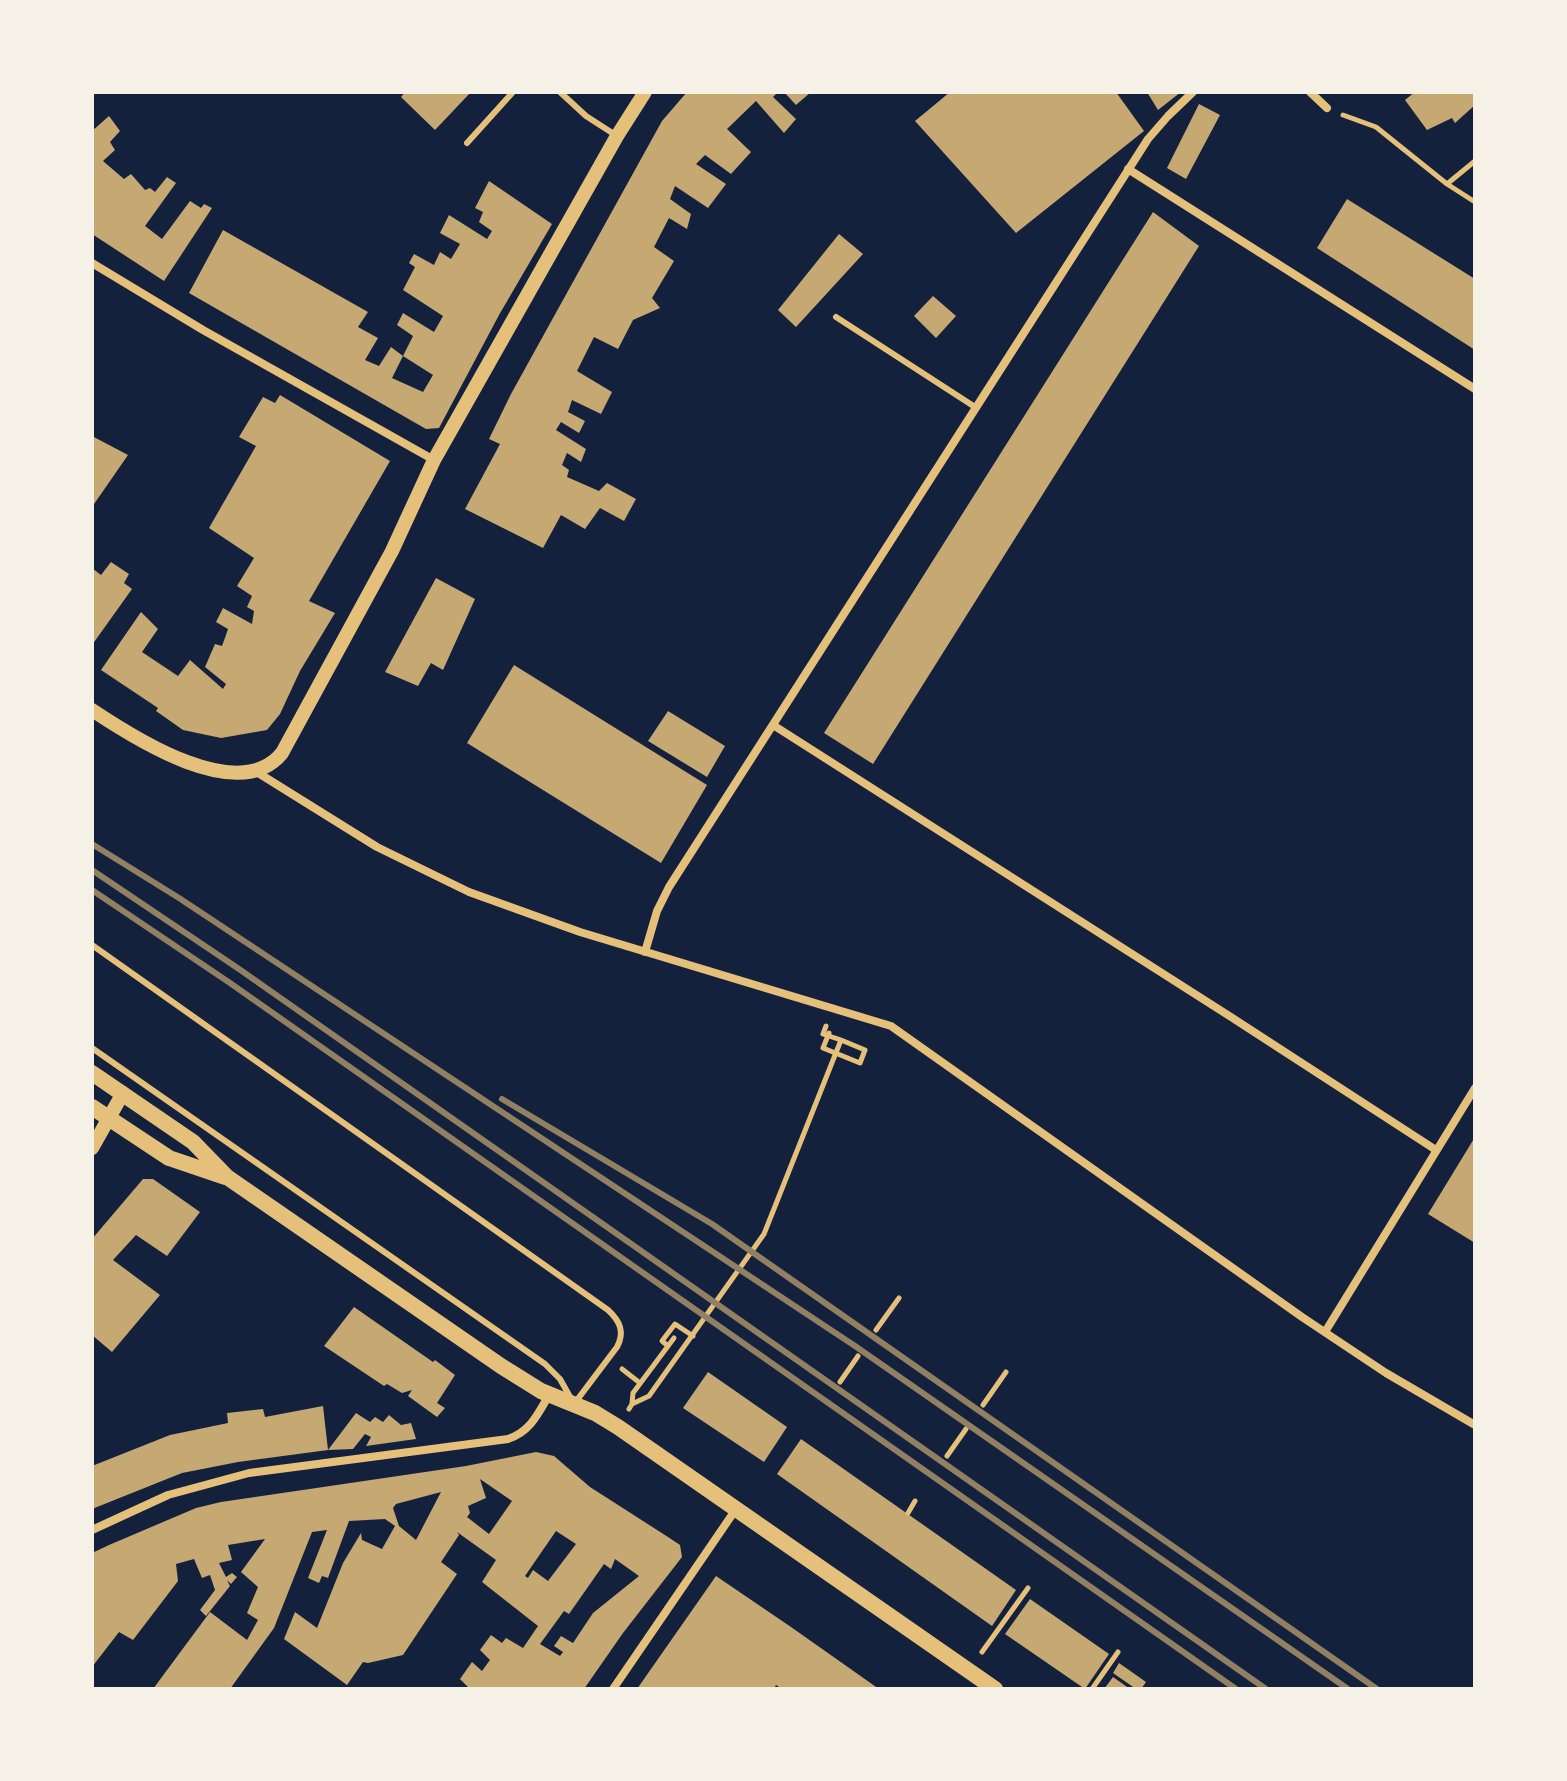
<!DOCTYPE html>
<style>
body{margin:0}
#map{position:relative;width:1567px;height:1781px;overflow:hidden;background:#14213d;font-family:"Exo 2",sans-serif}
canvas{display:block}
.frame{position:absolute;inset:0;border:94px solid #f6f1e7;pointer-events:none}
</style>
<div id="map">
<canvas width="1567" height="1781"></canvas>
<div class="frame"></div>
</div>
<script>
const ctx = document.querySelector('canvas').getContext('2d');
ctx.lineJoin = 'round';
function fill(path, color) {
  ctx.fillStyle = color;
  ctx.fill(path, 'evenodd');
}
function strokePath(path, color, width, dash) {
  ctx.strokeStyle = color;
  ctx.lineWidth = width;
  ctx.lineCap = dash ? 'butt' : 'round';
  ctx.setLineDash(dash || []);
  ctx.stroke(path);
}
fill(new Path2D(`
 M 405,92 L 471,92 L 435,130 L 401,97 Z
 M 687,92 L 775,92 L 776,94 L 773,97 L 796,119 L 784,133 L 756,101 L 727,129 L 751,152 L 731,174 L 705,155 L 696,164 L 726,184 L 708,208 L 675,186 L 670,199 L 691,214 L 687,229 L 669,218 L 654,247 L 674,261 L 652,298 L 660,308 L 633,320 L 618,349 L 594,337 L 577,371 L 612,392 L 601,414 L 572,400 L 568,412 L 585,421 L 579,433 L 561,422 L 556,430 L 586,449 L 581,462 L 567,453 L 562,465 L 569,470 L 567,477 L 599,491 L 607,483 L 636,499 L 624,521 L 600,508 L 585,529 L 561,515 L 543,548 L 465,509 L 500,444 L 489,439 L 511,394 L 662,121 Z
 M 784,92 L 811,92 L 796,105 Z
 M 950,92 L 1116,92 L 1144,131 L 1016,233 L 915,121 Z
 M 1147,92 L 1181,92 L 1158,110 Z
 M 1415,92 L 1475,92 L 1475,105 L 1455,123 L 1452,118 L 1427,130 L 1405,100 Z
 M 1199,104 L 1220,115 L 1186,179 L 1167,168 Z
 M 109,116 L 120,131 L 110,142 L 115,150 L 103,161 L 124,179 L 131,174 L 145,190 L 150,188 L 155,192 L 167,177 L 176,183 L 145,226 L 162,239 L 190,201 L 201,208 L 204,204 L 212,208 L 164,281 L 92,234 L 92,131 Z
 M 489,181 L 552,224 L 499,315 L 439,428 L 426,429 L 189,293 L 223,230 L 368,312 L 358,327 L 378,338 L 365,360 L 379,366 L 391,347 L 403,356 L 392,378 L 423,392 L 433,375 L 403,356 L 413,336 L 397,325 L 403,313 L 434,332 L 443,316 L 403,290 L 415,267 L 409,263 L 414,254 L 434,265 L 440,252 L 451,259 L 460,244 L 440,233 L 449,215 L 487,239 L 492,231 L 479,222 L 483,212 L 475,208 Z
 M 1347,199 L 1475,279 L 1475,350 L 1317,248 Z
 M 1153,212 L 1199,246 L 873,764 L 824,733 Z
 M 839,234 L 863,254 L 796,327 L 778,310 Z
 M 933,296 L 956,316 L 936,338 L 914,316 Z
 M 280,395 L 390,461 L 309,601 L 335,613 L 300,671 L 280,714 L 267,730 L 221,738 L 183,730 L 156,711 L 158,708 L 101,670 L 141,612 L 158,629 L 142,652 L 178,676 L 190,660 L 223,689 L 226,684 L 205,667 L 215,644 L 222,646 L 226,635 L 228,629 L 216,622 L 223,608 L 252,624 L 254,611 L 247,607 L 252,596 L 237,586 L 254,558 L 209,528 L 256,446 L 239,437 L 263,397 L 275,403 Z
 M 92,436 L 128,455 L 92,507 Z
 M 111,562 L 129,574 L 124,583 L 132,589 L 92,645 L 92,568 L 101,575 Z
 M 436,578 L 475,599 L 443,670 L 431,663 L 418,686 L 385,672 Z
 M 514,665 L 707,785 L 661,863 L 467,743 Z
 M 668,711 L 725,746 L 707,777 L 648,741 Z
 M 1475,1137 L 1475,1243 L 1428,1214 Z
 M 143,1179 L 153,1179 L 200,1212 L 167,1256 L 136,1235 L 113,1260 L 160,1295 L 112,1352 L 92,1335 L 92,1239 Z
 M 354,1307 L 433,1362 L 435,1360 L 455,1375 L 437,1403 L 445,1408 L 437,1417 L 408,1396 L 412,1390 L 402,1393 L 387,1384 L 384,1386 L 324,1346 Z
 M 708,1372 L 787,1427 L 764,1462 L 683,1408 Z
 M 323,1406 L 328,1450 L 238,1462 L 182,1473 L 92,1509 L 92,1466 L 170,1435 L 228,1423 L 227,1413 L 263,1409 L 265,1417 Z
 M 356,1413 L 370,1422 L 375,1417 L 383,1422 L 389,1415 L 401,1425 L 411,1423 L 416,1439 L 366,1446 L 371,1437 L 365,1434 L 353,1449 L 328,1450 Z
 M 801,1439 L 1016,1590 L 992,1626 L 777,1474 Z
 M 536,1452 L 554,1456 L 590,1487 L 668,1537 L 680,1545 L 682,1557 L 623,1633 L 584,1689 L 470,1689 L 460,1679 L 472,1662 L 482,1671 L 490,1660 L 480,1650 L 491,1635 L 502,1643 L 506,1638 L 523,1648 L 538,1626 L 482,1582 L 496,1560 L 457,1532 L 459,1535 L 441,1562 L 457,1574 L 403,1655 L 368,1663 L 363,1662 L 347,1685 L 284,1639 L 295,1612 L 317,1628 L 343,1563 L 361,1533 L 362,1540 L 382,1549 L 395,1526 L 385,1519 L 349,1521 L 328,1578 L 322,1576 L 319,1583 L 308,1578 L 327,1530 L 312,1532 L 274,1628 L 230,1689 L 153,1689 L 210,1612 L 247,1640 L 258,1620 L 247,1613 L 258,1587 L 241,1572 L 265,1539 L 228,1545 L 232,1560 L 219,1563 L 226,1577 L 232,1573 L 237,1577 L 231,1584 L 227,1580 L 230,1586 L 206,1616 L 200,1610 L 215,1590 L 210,1575 L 202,1578 L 194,1559 L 176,1564 L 178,1581 L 133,1640 L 119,1632 L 92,1667 L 92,1553 L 109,1545 L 196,1508 L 221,1502 L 466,1466 ZM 480,1479 L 512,1501 L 489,1534 L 467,1517 L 470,1513 L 468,1506 L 486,1498 ZM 441,1492 L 416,1540 L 399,1526 L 393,1508 L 396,1504 ZM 556,1531 L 576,1544 L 548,1581 L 533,1570 L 528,1578 L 525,1576 ZM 615,1559 L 639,1576 L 593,1613 L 573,1643 L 561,1636 L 554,1646 L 563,1652 L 560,1656 L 540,1644 L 564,1611 L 569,1614 L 604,1564 L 611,1569 Z
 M 716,1576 L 791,1627 L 879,1689 L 782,1689 L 776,1685 L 774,1689 L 637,1689 Z
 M 1030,1599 L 1109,1654 L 1085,1689 L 1005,1634 Z
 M 1119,1663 L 1146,1682 L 1141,1689 L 1136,1689 L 1113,1673 Z
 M 1113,1677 L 1130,1689 L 1104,1689 Z`), '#c6a872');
strokePath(new Path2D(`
 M 1343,115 L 1376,127 L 1447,184 L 1475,202
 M 1447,184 L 1475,161
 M 829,1033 L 823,1048 L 860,1063 L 865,1050 L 841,1040
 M 876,1330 L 899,1298
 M 668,1346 L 662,1341 L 675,1324 L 693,1336
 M 622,1369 L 640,1383
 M 840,1382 L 858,1356
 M 632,1403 L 633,1393 L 674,1338
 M 983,1405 L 1006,1372
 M 629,1409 L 632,1404 L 649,1396 L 764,1234 L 841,1040 L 823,1034 L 826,1026
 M 947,1456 L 966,1429
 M 908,1513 L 915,1501
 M 982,1652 L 1028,1588
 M 1092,1689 L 1118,1652`), '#e5c07b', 5);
strokePath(new Path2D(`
 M 560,92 L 586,116 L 617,136
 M 467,143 L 513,92
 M 836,317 L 975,407
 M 92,945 L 608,1310 C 620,1321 625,1332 617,1347 L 574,1404 L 560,1379 L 545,1364 L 92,1048`), '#e5c07b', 6);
strokePath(new Path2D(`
 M 1310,92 L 1327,108
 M 1128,169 L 1475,389
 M 92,263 L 203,330 L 434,460
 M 773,725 L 1231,1017 L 1436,1150
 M 255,771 L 377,847 L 469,892 L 580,932 L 891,1026 L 1302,1317 L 1386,1373 L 1475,1425
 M 645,952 L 657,911 L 669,887 L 1148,139 L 1168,116 L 1193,92
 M 1325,1332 L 1475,1088
 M 92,1530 L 168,1495 L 249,1473 L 508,1439 C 530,1432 538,1414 549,1395
 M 613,1689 L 736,1509`), '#e5c07b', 8);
strokePath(new Path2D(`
 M 92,710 C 134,738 239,806 282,753 L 392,551 L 434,460 L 617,136 L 645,92
 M 92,1148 L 123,1093`), '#e5c07b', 14);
strokePath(new Path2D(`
 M 92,1073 L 193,1142 L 227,1177 L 501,1366 L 541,1391 L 595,1413 L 618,1427 L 995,1689
 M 92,1107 L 169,1158 L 225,1177`), '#e5c07b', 16);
strokePath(new Path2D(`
 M 92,844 L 179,898 L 855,1346 L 1348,1689
 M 92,870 L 239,969 L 1266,1689
 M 92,890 L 230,983 L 1236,1689
 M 502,1099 L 712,1224 L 1377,1689`), '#918062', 6);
</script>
